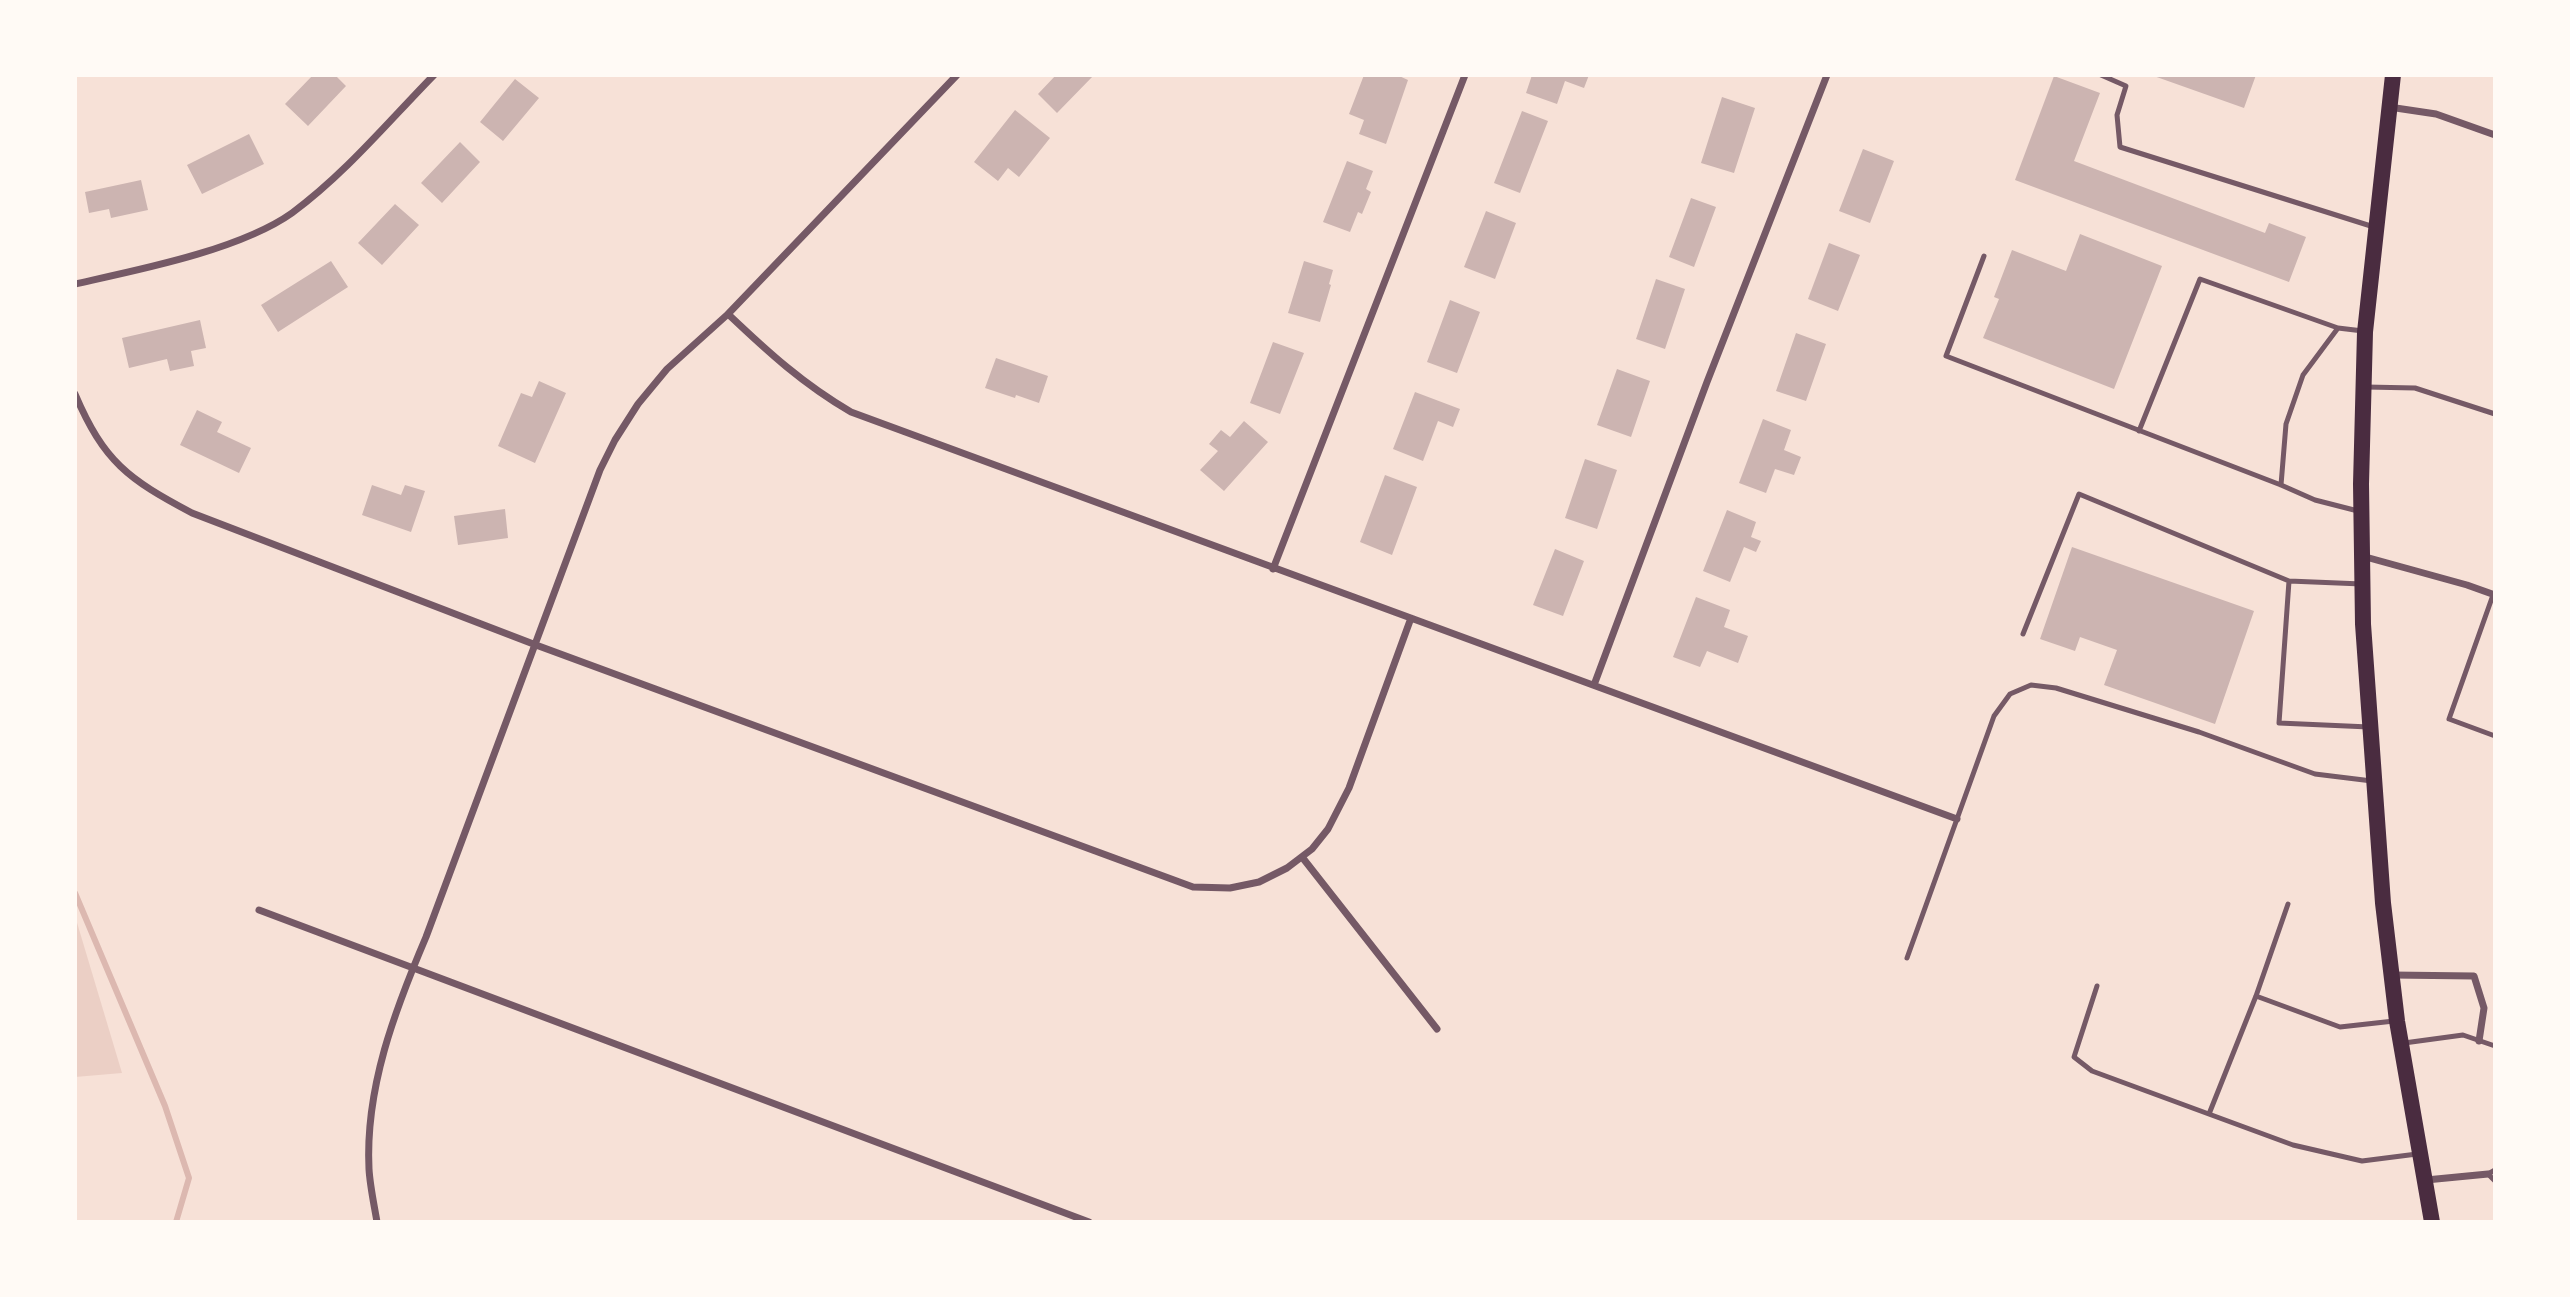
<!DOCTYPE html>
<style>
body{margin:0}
#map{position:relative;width:2570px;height:1297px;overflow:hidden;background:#f7e1d7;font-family:Ubuntu,sans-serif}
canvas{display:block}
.frame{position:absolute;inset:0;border:77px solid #fffaf5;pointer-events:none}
</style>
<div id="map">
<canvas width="2570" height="1297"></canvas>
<div class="frame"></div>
</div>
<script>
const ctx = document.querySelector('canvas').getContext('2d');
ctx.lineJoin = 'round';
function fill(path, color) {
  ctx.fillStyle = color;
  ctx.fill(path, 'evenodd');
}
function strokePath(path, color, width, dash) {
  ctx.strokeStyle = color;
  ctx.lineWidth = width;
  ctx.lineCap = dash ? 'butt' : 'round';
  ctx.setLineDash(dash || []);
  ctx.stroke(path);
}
fill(new Path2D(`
 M 75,916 L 122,1073 L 75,1077 Z`), '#ebcfc5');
strokePath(new Path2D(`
 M 75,893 L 165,1106 L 189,1178 L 176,1222`), '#dcb8b0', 6);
fill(new Path2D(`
 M 313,75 L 335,75 L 346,86 L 308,126 L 285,104 Z
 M 1056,75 L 1094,75 L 1057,113 L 1038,94 Z
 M 1364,75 L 1397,75 L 1408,80 L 1386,144 L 1359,134 L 1364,120 L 1349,114 Z
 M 1532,75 L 1589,75 L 1584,88 L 1565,81 L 1557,104 L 1526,93 Z
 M 2151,75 L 2256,75 L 2244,108 Z
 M 2054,76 L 2100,93 L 2074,161 L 2265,233 L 2269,223 L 2306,237 L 2289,282 L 2015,180 Z
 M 515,79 L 539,98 L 503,141 L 480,122 Z
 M 1722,97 L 1755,108 L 1734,173 L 1701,163 Z
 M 1015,110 L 1050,138 L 1019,177 L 1008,168 L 998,181 L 974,162 Z
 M 1522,111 L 1548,121 L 1520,193 L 1494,183 Z
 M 249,134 L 264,164 L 202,194 L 187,165 Z
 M 460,142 L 480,162 L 442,203 L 421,183 Z
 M 1863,149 L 1894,161 L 1870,223 L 1839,211 Z
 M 1347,161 L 1373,171 L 1366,189 L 1371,192 L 1362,214 L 1358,212 L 1350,232 L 1323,222 Z
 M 141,180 L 148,210 L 111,218 L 109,209 L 89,213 L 85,192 Z
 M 1691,198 L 1716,207 L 1694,267 L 1669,257 Z
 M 395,204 L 419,225 L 382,265 L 358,243 Z
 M 1486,211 L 1516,223 L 1495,279 L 1464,267 Z
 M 2080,234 L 2162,266 L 2114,389 L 1983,338 L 1999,299 L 1994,297 L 2012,250 L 2066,271 Z
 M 1829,243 L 1860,255 L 1838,311 L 1808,299 Z
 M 331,261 L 348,287 L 278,332 L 261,305 Z
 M 1304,261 L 1333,270 L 1329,284 L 1331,285 L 1320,322 L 1288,313 Z
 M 1656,279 L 1685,289 L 1665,349 L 1636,339 Z
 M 1450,300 L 1480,312 L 1457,373 L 1427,362 Z
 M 200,320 L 206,348 L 191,351 L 194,366 L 170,371 L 167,359 L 129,368 L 122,338 Z
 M 1796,333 L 1826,344 L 1806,401 L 1776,391 Z
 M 1273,342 L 1304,353 L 1280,414 L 1250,403 Z
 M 996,358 L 1048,376 L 1039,403 L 1016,395 L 1015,398 L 985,388 Z
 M 1617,369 L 1650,381 L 1631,437 L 1597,425 Z
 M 539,381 L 566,393 L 535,463 L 498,446 L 521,393 L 532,397 Z
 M 1415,392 L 1460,409 L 1453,427 L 1438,421 L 1423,461 L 1393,449 Z
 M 197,410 L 222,422 L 217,432 L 251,448 L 239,473 L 180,445 Z
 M 1763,419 L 1791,430 L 1784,450 L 1801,457 L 1794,475 L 1775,469 L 1766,493 L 1739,483 Z
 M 1244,421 L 1268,442 L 1224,491 L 1200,470 L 1218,451 L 1209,444 L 1221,430 L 1230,437 Z
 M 1585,459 L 1617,470 L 1597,529 L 1565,518 Z
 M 1385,475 L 1417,487 L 1392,555 L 1360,542 Z
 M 372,485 L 401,495 L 405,485 L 425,491 L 411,532 L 362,515 Z
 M 505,509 L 508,538 L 458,545 L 454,516 Z
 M 1727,510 L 1756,522 L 1751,537 L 1761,541 L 1756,552 L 1744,547 L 1730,582 L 1703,571 Z
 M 2072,547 L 2254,611 L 2215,724 L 2104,685 L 2117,650 L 2080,637 L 2075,651 L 2040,639 Z
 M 1555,549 L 1584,561 L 1563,616 L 1533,605 Z
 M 1696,597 L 1730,610 L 1724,627 L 1748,636 L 1738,663 L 1707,651 L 1700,667 L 1673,657 Z`), '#ccb4b1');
strokePath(new Path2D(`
 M 2101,75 L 2126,86 L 2117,115 L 2120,147 L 2374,227
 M 1984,256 L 1946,356 L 2281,485 L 2315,500 L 2358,511
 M 2366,387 L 2415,388 L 2495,414
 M 2139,431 L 2200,279 L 2338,328
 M 2281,485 L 2286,424 L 2303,375 L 2338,328 L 2363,331
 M 2362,584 L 2289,581 L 2279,723 L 2369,727
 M 2493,595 L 2449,719 L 2495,736
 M 2023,634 L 2079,494 L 2289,581
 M 1907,958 L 1994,716 L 2010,694 L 2031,685 L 2056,688 L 2199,732 L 2315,774 L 2372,781
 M 2097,986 L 2074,1057 L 2092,1071 L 2293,1145 L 2362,1161 L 2417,1154
 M 2256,996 L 2340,1027 L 2394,1021
 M 2404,1043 L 2463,1035 L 2495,1046
 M 2209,1114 L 2256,996 L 2288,904
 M 2495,1170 L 2488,1174 L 2495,1181`), '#755966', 5);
strokePath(new Path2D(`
 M 2389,107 L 2436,114 L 2495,135
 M 75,284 C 138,270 240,250 292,213 C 345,174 388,122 434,75
 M 728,314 C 768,352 803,384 851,412 L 1957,819
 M 75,394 C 104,462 128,479 192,513 L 536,645 L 1193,887 L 1230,888 L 1259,882 L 1287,868 L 1312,849 L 1328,829 L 1349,788 L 1411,618
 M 2362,556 L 2467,585 L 2495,595
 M 1273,569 L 1465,75
 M 1594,685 L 1707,382 L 1827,75
 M 1302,857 L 1437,1029
 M 259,910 L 1089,1222
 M 2392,975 L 2474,976 L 2484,1008 L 2479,1041
 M 2426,1180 L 2488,1174
 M 377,1222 C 374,1204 370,1186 369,1169 C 365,1088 395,1010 426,937 L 600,470 L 615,440 L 638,404 L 667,369 L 728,314 L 957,75`), '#755966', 7);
strokePath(new Path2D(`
 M 2393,75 L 2365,332 L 2361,484 L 2363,624 L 2383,903 L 2397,1021 L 2432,1222`), '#4a2c40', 16);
</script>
